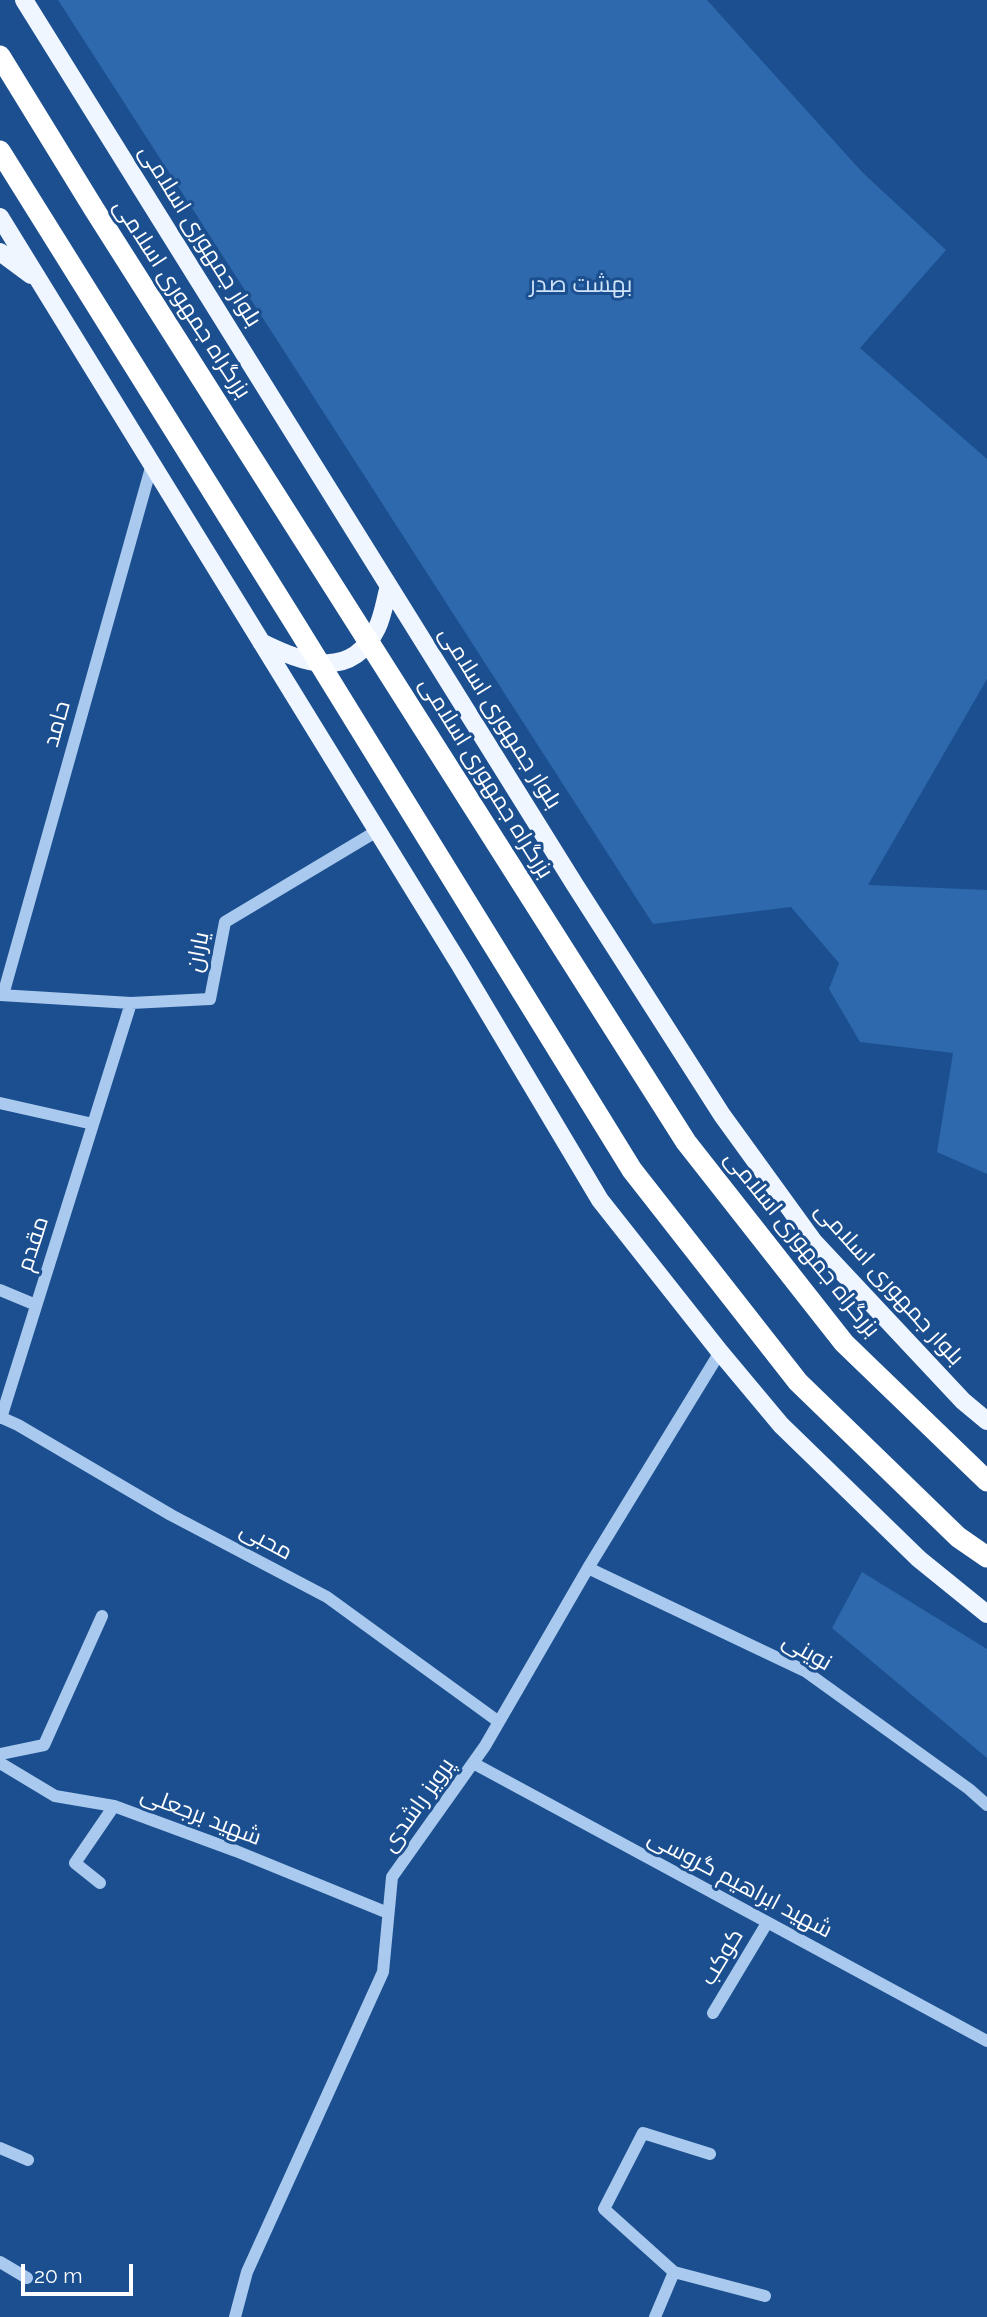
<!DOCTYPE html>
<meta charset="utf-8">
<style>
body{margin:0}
#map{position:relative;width:987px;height:2317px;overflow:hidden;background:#1b4f8f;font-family:Raleway,sans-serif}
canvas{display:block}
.scale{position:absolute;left:21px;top:2264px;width:112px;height:32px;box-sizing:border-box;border:4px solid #fff;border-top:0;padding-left:9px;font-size:21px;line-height:24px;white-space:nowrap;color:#fff;-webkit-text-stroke:5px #1b4f8f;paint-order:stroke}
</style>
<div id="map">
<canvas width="987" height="2317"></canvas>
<div class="scale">20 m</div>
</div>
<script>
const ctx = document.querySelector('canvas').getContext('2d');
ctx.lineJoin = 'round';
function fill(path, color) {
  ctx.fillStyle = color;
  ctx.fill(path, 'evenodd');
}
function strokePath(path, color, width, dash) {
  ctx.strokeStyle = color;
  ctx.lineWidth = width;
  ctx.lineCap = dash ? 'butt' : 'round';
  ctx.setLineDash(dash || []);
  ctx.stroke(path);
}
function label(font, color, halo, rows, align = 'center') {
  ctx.font = font + ' Raleway,Cairo,sans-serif';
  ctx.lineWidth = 6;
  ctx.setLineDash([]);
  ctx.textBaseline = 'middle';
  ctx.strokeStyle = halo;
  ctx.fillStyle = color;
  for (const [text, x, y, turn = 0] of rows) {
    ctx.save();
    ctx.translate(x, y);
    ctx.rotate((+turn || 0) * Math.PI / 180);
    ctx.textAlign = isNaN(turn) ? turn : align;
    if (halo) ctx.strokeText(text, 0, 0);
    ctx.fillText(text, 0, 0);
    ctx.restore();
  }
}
fill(new Path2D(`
 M 58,0 L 707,0 L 862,172 L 946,250 L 860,348 L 987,459 L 987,679 L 868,885 L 987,890 L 987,1174 L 937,1152 L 953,1053 L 860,1042 L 829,989 L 839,963 L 791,907 L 653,924 Z
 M 862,1572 L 987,1649 L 987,1758 L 832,1628 Z`), '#2e69ad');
strokePath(new Path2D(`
 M 0,995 L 131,1003 L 210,999 L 225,922 L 377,831
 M 3,995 L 152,464
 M 0,1103 L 93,1124
 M 0,1290 L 36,1305
 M 0,1417 L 18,1425 L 171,1515 L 327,1597 L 499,1722
 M 1,1418 L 131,1003
 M 588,1568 L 805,1671 L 969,1789 L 987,1805
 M 0,1754 L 44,1745 L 102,1616
 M 0,1763 L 55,1796 L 114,1806 L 236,1851 L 388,1913
 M 473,1763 L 987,2041
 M 100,1883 L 75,1863 L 114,1806
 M 713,2013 L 767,1923
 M 0,2148 L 28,2160
 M 0,2262 L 27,2278
 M 674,2272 L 604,2209 L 643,2133 L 710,2154
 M 235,2317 L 247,2272 L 383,1972 L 392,1877 L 485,1746 L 588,1568 L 720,1352
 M 655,2317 L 674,2272 L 765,2296`), '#a9c9ee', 12);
strokePath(new Path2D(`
 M 24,0 L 575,885 L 722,1115 L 814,1242 L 963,1401 L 987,1421
 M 0,217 L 460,965 L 600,1200 L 720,1352 L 781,1425 L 919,1559 L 987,1614
 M 0,252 L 31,275
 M 261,642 C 303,663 351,682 377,628 C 383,616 385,600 389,586`), '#f0f6ff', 18);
strokePath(new Path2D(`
 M 0,56 L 94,209 L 686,1142 L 844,1343 L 987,1481
 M 0,151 L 294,622 L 632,1170 L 798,1382 L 958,1537 L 987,1557`), '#fff', 21);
label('23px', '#fff', '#1b4f8f', [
 ["بلوار جمهوری اسلامی",200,236,58],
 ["بزرگراه جمهوری اسلامی",182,299,57],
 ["بلوار جمهوری اسلامی",500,718,58],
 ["حامد",57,724,-74],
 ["بزرگراه جمهوری اسلامی",486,778,58],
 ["یاران",198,952,-79],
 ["مقدم",33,1244,-72],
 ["بزرگراه جمهوری اسلامی",802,1244,51],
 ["بلوار جمهوری اسلامی",889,1284,48],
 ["محبی",266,1541,28],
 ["نوینی",807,1652,30],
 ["پرویز راشدی",418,1805,-55],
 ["شهید برجعلی",201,1816,21],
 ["شهید ابراهیم گروسی",740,1884,28],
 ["کوکب",722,1957,-59]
]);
label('23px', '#cfe3fa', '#1b4f8f', [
 ["بهشت صدر",581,285]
]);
</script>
